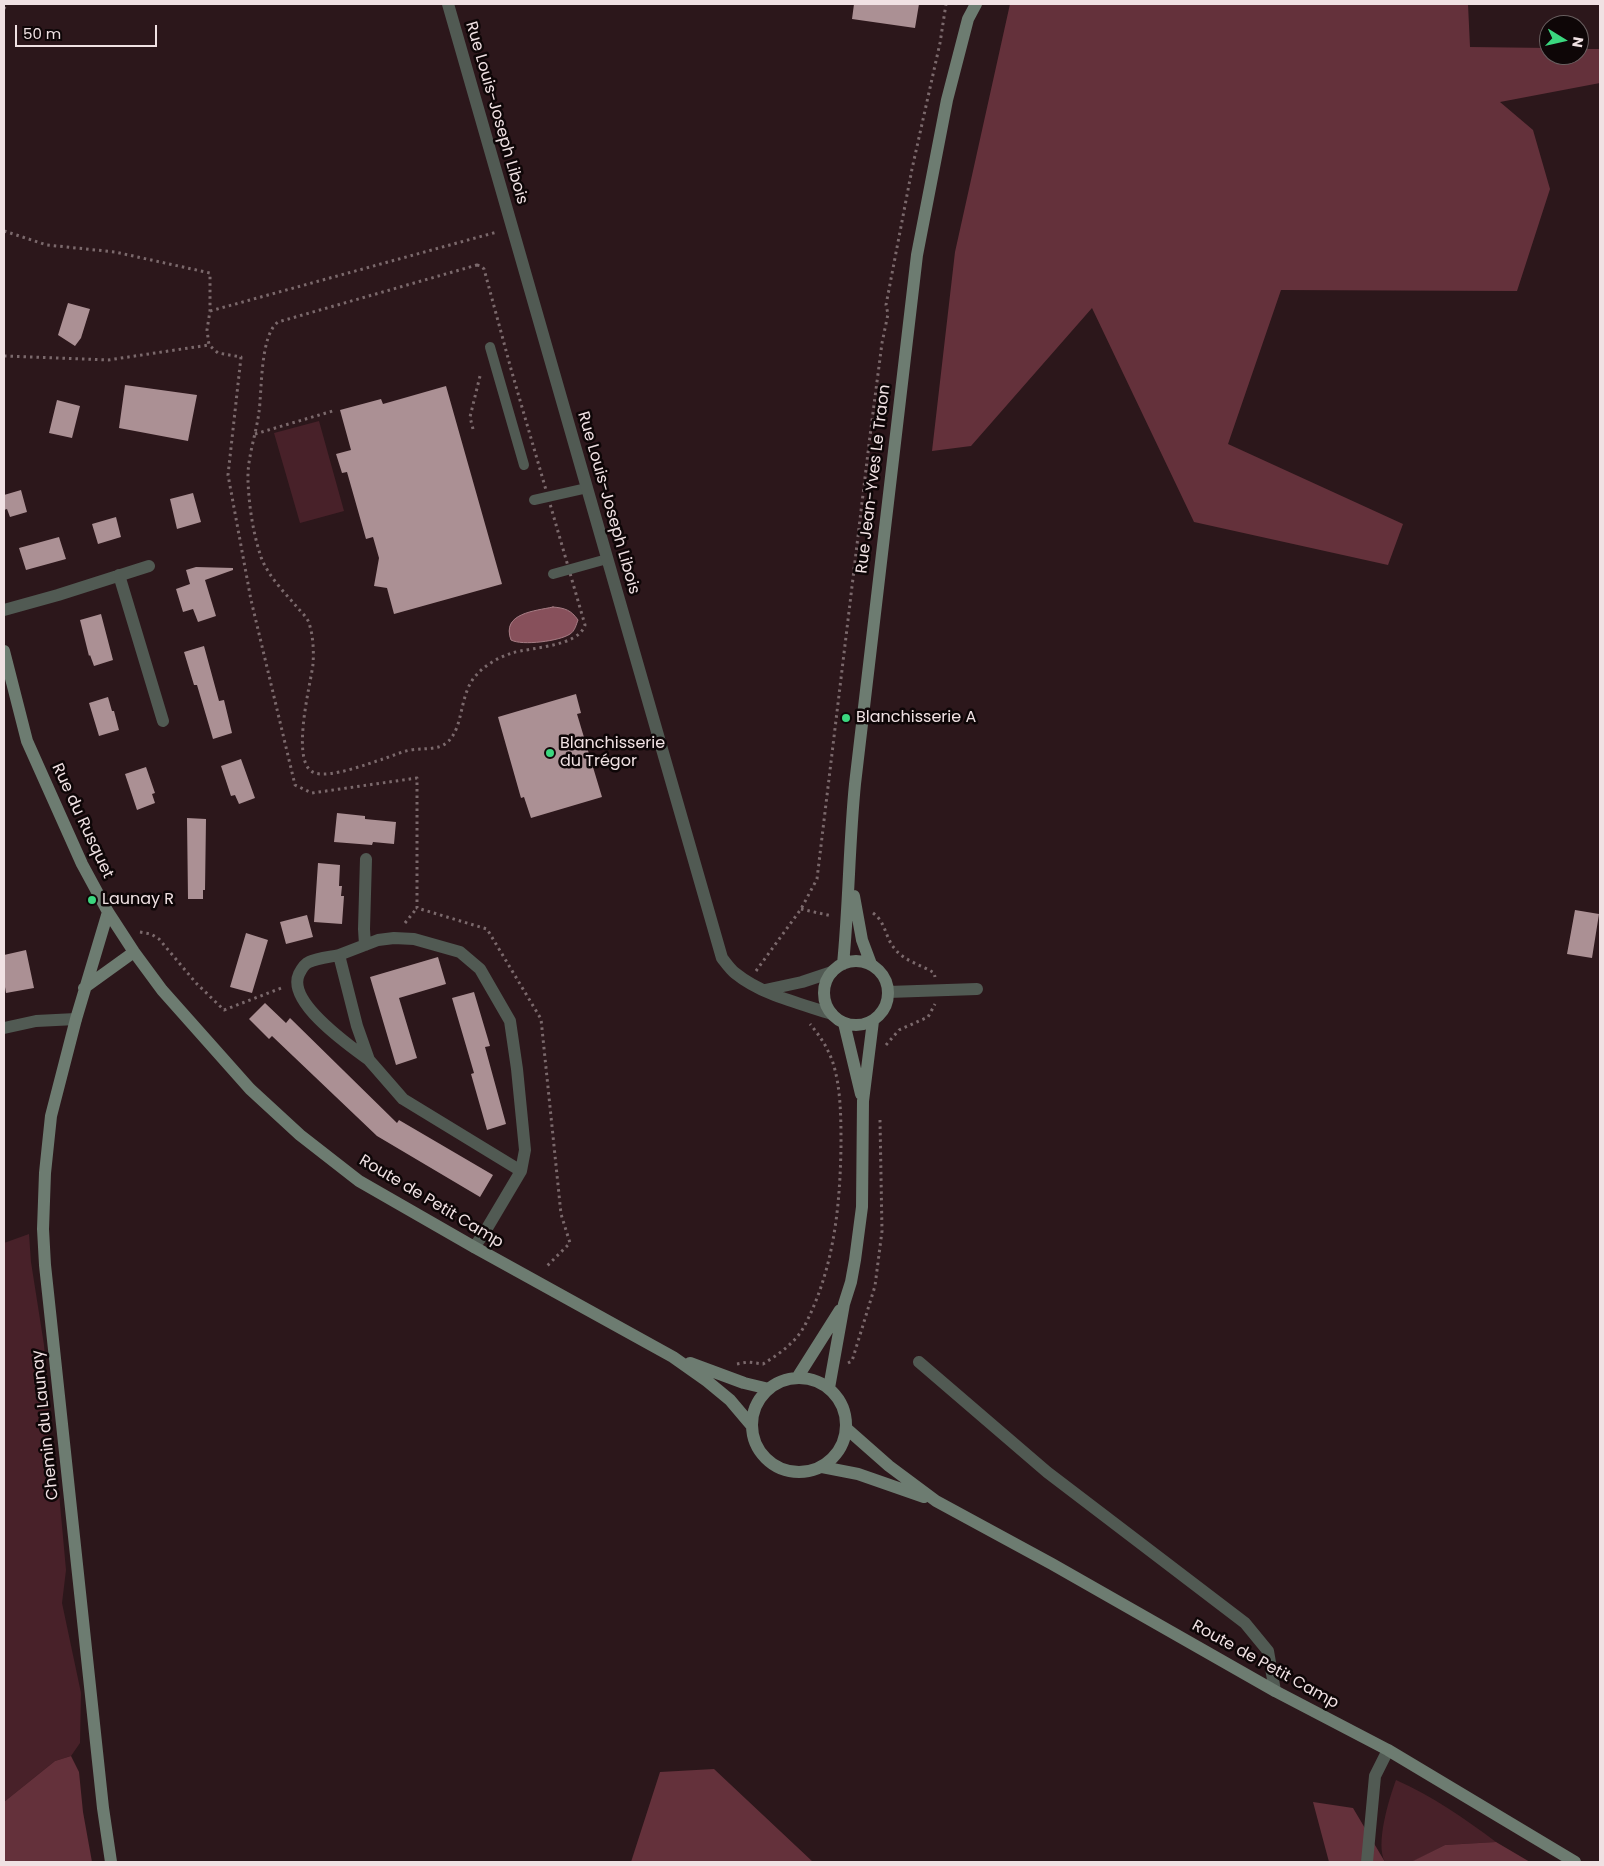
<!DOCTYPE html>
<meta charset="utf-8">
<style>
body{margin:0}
#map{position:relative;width:1604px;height:1866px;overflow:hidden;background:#2c171b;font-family:Poppins,sans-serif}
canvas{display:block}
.frame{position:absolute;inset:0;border:5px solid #f0e1e3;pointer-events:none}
.north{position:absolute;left:1539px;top:15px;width:50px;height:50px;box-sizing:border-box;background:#0e0607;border:1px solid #685e5f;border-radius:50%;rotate:99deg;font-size:14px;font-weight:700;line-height:20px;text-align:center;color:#f0e1e3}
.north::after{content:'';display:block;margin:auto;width:18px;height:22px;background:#3bd77f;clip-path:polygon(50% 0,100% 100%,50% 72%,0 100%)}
.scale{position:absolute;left:15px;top:25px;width:142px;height:22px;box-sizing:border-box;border:2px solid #f0e1e3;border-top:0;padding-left:6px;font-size:15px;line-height:18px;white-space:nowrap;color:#f0e1e3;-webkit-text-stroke:4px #0e0607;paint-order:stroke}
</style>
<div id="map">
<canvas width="1604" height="1866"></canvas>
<div class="frame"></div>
<div class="north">N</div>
<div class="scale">50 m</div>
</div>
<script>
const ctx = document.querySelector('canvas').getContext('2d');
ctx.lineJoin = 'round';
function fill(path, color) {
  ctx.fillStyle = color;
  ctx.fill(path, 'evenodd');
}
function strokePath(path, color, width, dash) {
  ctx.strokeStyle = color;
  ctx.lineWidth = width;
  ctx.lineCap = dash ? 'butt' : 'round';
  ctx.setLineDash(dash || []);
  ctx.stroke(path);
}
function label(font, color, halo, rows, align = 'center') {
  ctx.font = font + ' Poppins,sans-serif';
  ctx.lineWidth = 5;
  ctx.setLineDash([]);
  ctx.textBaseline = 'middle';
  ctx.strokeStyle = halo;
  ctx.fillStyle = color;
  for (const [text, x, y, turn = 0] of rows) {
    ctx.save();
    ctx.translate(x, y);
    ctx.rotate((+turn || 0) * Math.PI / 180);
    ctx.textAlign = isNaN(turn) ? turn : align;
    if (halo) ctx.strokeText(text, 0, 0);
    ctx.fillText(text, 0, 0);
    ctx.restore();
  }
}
fill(new Path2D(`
 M 319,421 L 344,511 L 300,523 L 274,433 Z
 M 29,1234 L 31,1262 L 44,1345 L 49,1399 L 48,1433 L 59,1493 L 66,1570 L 62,1603 L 81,1693 L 80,1743 L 71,1756 L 55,1761 L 4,1802 L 4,1243 Z
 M 1396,1780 C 1432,1796 1464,1818 1496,1842 L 1445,1845 L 1412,1862 L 1385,1862 C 1375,1844 1389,1799 1396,1780 Z`), '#482129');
fill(new Path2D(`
 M 1010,4 L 1468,4 L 1470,47 L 1549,48 L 1549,55 L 1579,55 L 1579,49 L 1600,49 L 1600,83 L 1500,102 L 1533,130 L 1550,189 L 1517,291 L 1281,290 L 1228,444 L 1403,524 L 1388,565 L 1194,522 L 1092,308 L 971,446 L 932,451 L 955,252 Z
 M 71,1756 L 79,1772 L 83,1812 L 92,1862 L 4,1862 L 4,1802 L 55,1761 Z
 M 714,1769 L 813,1862 L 631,1862 L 660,1772 Z
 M 1313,1802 L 1353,1808 L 1385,1862 L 1329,1862 Z
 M 1496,1842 L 1530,1862 L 1411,1862 L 1445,1845 Z`), '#64313b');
const water = new Path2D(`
 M 553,607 C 565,608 571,610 578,620 C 576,625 575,631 570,634 C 560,641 522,646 511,640 C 501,613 535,611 553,607 Z`);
fill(water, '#87505b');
strokePath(water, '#a67c84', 1);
fill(new Path2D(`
 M 854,4 L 919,4 L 915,28 L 852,19 Z
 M 68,303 L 90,309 L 81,338 L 75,346 L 58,335 Z
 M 125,385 L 197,395 L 188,441 L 119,428 Z
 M 446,386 L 502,584 L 394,614 L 387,588 L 374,586 L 379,558 L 373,537 L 366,539 L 347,472 L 342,473 L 336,454 L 351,450 L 340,410 L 381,399 L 383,404 Z
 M 57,400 L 80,406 L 72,438 L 49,433 Z
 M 21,490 L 27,512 L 10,517 L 7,509 L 4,510 L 4,495 Z
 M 193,493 L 201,522 L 177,529 L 170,499 Z
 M 116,517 L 121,537 L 98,544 L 92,524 Z
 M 59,537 L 66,559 L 26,570 L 19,548 Z
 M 196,567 L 233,568 L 233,570 L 205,580 L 216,616 L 198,622 L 193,609 L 183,612 L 176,589 L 190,584 L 186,570 Z
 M 101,614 L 113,660 L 94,666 L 90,655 L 89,656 L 80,620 Z
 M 204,646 L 219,701 L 224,700 L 232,733 L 213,739 L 197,685 L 194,685 L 184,652 Z
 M 576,694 L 581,713 L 577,714 L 602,797 L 531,818 L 524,797 L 521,798 L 498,717 Z
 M 108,697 L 112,711 L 114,711 L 119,730 L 99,736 L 89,703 Z
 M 241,759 L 255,798 L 239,804 L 235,795 L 231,796 L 221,766 Z
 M 146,767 L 155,793 L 152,794 L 155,803 L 137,810 L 125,774 Z
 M 337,813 L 365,816 L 365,819 L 396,822 L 394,844 L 373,842 L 372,845 L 334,842 Z
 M 187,818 L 206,819 L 205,890 L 203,890 L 203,899 L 188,899 Z
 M 318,863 L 340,865 L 339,886 L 342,886 L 341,896 L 344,896 L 342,924 L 314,922 Z
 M 1575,910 L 1599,914 L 1592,958 L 1567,954 Z
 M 307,915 L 313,937 L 286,944 L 280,922 Z
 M 246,933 L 268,940 L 252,993 L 230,987 Z
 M 26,950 L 34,988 L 6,993 L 4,981 L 4,955 Z
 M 438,957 L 446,984 L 399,998 L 417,1058 L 396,1065 L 370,977 Z
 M 474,992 L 490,1046 L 485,1047 L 506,1124 L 487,1130 L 471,1074 L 474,1073 L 452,998 Z
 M 265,1003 L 286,1023 L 290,1018 L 397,1123 L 399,1120 L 493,1175 L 480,1197 L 377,1136 L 272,1036 L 269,1039 L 249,1019 Z`), '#ab9094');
strokePath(new Path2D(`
 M 4,9 L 6,4
 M 4,231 L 47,245 L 115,252 L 210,273 L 210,311 L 207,330 L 209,345 L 218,353 L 241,357 L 228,475 L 251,600 L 295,785 L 312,793 L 417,778 L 417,908 L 487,929 L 541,1019 L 561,1214 L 570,1243 L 545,1268
 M 477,265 L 481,266 L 484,269 L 511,369 L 585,625 C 578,647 532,647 512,653 C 496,658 478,669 470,684 C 463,697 462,713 457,727 C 447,753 432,747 410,750 C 401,752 392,756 383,759 C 367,764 331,778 315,773 C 289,765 311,683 313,664 C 314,651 313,635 309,623 C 307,617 301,612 297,607 C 284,592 268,576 261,557 C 253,533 249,506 248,481 C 247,458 256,435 259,412 C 262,391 260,335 278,322 Z
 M 210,311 L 497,232
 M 4,356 L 108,360 L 209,345
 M 473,429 L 470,417 L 480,376 L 483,376
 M 255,434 L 336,410
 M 801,909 L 832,916
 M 873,913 C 886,922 885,938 895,949 C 904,961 922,965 934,973 L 935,977
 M 405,923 L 417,908
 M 140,932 L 151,934 L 159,939 L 196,983 L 224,1010 L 284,987
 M 756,971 L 801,909 L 817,879 L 870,436 L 882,343 L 888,314 L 886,305 L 912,169 L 940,43 L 946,4
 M 886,1045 L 899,1030 L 928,1017 L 935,1004
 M 848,1363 L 852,1361 L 875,1286 L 882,1231 L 880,1120
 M 737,1364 L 748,1362 L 763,1364 C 779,1354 797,1342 806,1323 C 834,1267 840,1207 841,1146 C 841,1119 841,1088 833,1063 C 828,1048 820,1036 810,1024`), '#7b696c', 3, [2.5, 4]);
strokePath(new Path2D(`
 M 490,347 L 524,465
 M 534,500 L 587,488
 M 553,574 L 607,559`), '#515a53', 10);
strokePath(new Path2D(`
 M 448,4 L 722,958 C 726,963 730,969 735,973 C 762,995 799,1003 832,1014
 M 119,575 L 163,721
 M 4,610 L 58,595 L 149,566
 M 365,945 L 364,929 L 366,859
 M 339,955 C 330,957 318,958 309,962 C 304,964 301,970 299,974 C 286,1002 350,1046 369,1060
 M 765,990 L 802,982 L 832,972
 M 888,992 L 977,989
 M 4,1028 L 36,1021 L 76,1019
 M 474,1247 L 483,1235 L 521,1171 L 525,1150 L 517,1069 L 510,1021 L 480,969 L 460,952 L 414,939 L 394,938 L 378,940 L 339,955 L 357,1026 L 369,1060 L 403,1099 L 521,1171
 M 919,1362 L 1047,1472 L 1245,1623 L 1268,1651 L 1275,1691
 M 1367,1862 L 1375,1776 L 1388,1750`), '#515a53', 12);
strokePath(new Path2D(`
 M 4,651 L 27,741 L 82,864 L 108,912 L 134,952 L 162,990 L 250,1089 L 300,1135 L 359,1181 L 474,1247 L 673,1357 L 707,1381 L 730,1400 L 752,1426
 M 854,896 L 862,940 L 871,964
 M 108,912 L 76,1019 L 51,1116 L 45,1173 L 43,1229 L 45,1265 L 103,1808 L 111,1862
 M824 993a32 32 0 1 1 64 0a32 32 0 1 1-64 0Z
 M 843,964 C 849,904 849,844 855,784 L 917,255 L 947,100 L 968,19 L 976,4
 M 84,988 L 134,952
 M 844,1023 L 861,1094
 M 690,1363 L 744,1383 L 769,1389
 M 797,1378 L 840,1310
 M752 1425a47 47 0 1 1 94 0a47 47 0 1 1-94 0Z
 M 829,1388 L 844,1304 L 851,1282 L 855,1260 L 862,1207 L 863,1101 L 873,1021
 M 847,1429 L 889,1466 L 936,1501 L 1052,1564 L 1275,1691 L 1388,1750 L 1575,1862
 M 822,1467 L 858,1474 L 924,1497`), '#6d7c71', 12);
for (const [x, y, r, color] of [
 [846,718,5,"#3bd77f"],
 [550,753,5,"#3bd77f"],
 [92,900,5,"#3bd77f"]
]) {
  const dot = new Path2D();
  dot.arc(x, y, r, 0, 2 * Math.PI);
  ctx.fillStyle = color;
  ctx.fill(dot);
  strokePath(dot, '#0e0607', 2);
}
label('16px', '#f0e1e3', '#0e0607', [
 ["Rue Louis-Joseph Libois",496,113,74],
 ["Rue Jean-Yves Le Traon",874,479,-83],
 ["Rue Louis-Joseph Libois",608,503,74],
 ["Rue du Rusquet",82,821,65],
 ["Route de Petit Camp",431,1202,31],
 ["Chemin du Launay",46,1425,-96],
 ["Route de Petit Camp",1265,1665,29]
]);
label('16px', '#f0e1e3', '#0e0607', [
 ["Blanchisserie A",856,718],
 ["Blanchisserie",560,744],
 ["du Trégor",560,762],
 ["Launay R",102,900]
], 'left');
</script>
